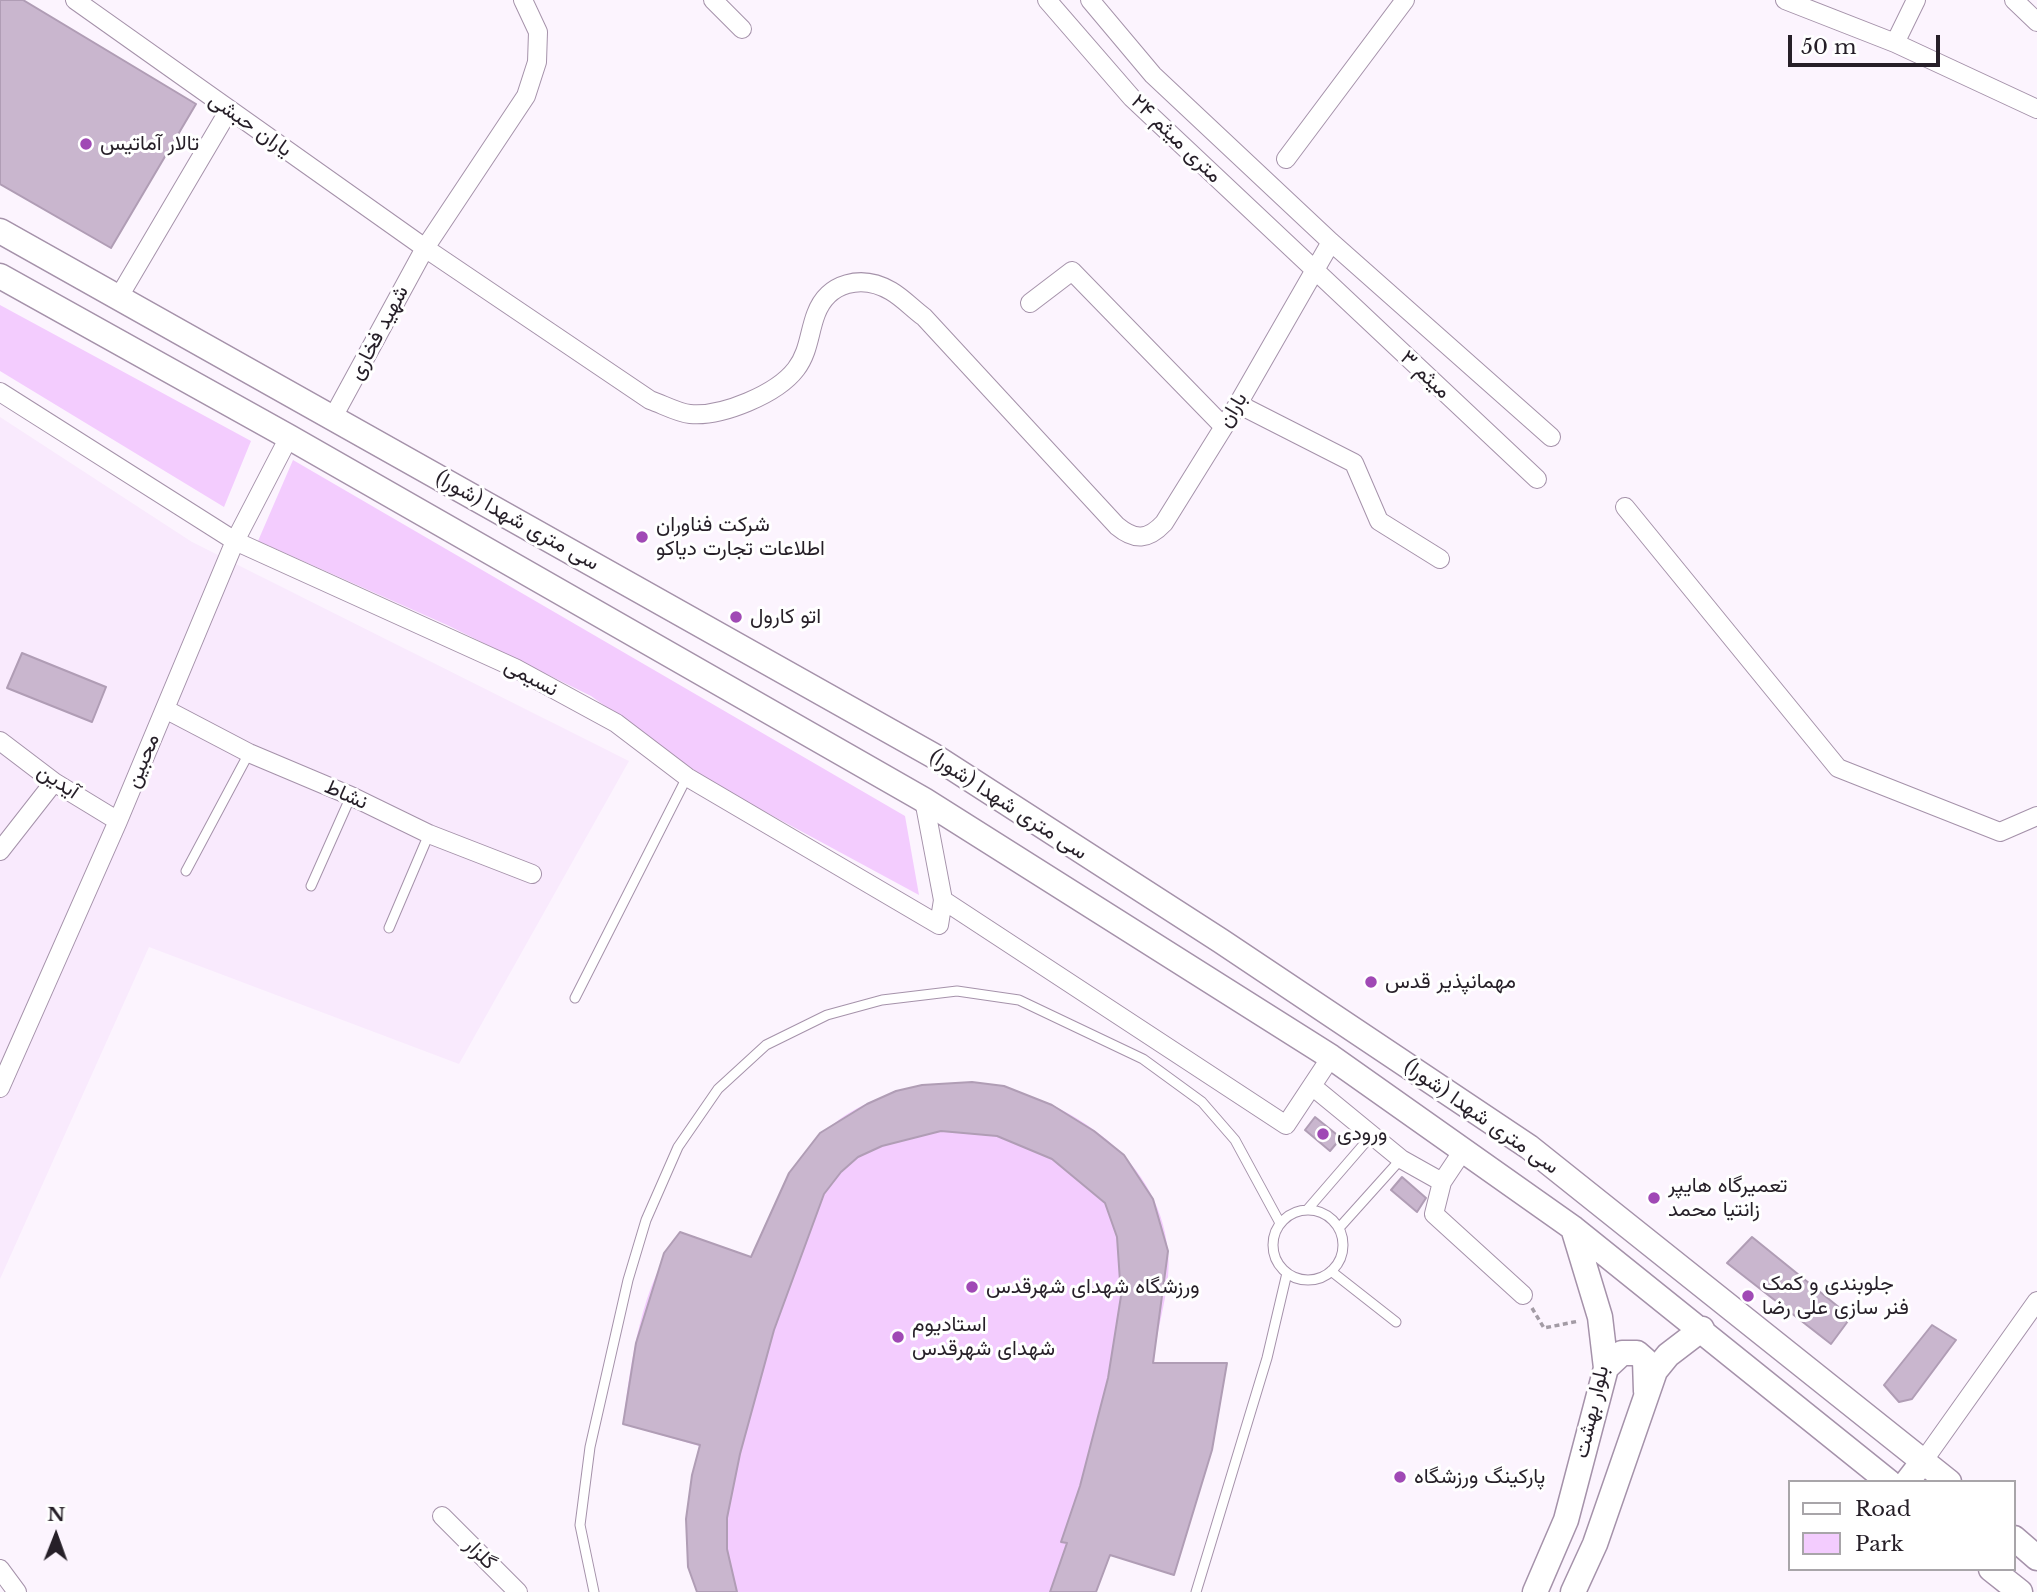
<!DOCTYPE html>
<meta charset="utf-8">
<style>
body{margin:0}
#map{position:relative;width:2037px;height:1592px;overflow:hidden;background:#fcf4fe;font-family:"Libre Baskerville",serif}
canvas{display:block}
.legend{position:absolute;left:1788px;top:1480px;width:228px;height:91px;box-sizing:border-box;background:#fff;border:2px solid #a8a5a9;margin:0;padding:9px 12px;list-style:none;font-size:21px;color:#261f28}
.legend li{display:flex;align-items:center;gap:14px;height:35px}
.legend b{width:35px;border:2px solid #a8a5a9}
.north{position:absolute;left:21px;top:1501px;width:70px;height:70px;-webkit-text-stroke:5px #fff;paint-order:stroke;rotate:1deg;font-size:19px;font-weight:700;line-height:28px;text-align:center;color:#261f28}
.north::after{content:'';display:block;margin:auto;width:24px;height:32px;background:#261f28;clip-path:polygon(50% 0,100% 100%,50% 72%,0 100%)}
.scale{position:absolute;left:1788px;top:35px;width:152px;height:32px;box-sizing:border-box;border:4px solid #261f28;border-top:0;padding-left:9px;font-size:21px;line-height:24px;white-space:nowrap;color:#261f28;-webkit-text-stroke:5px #fff;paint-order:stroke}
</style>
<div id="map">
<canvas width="2037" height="1592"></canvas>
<ul class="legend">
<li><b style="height:9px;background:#fff"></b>Road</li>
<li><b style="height:19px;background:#f3ccfe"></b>Park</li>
</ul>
<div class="north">N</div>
<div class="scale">50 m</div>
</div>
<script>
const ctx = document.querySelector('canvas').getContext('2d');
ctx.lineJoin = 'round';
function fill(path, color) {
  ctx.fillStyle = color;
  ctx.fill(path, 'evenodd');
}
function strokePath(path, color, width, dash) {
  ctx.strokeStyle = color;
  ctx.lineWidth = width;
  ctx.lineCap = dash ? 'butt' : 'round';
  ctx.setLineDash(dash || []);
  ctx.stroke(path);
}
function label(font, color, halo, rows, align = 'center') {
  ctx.font = font + ' "Libre Baskerville",Vazirmatn,serif';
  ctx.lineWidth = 6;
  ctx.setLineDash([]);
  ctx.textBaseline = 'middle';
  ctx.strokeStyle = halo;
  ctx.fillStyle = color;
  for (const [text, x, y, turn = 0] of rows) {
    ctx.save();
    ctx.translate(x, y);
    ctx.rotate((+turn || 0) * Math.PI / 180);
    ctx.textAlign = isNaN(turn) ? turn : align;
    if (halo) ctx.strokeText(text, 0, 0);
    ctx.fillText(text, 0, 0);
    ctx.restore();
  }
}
fill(new Path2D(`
 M 0,417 L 192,542 L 629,761 L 459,1064 L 149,947 L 0,1279 Z`), '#f9eafd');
fill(new Path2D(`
 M 0,305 L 251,441 L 224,507 L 0,371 Z
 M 293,460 L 905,816 L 919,895 L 712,783 L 591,696 L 447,625 L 258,541 Z
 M 972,1082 C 1060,1093 1159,1153 1168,1251 C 1172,1288 1156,1326 1154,1363 L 1227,1363 L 1212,1450 L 1174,1575 L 1109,1555 L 1096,1592 L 697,1592 C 680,1544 687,1494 699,1446 L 623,1424 C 631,1359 641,1286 680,1232 L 752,1258 C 757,1241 766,1224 773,1208 C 814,1116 873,1086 972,1082 Z`), '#f3ccfe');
const building = new Path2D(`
 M 0,0 L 23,0 L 196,104 L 111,248 L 0,184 Z
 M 22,653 L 106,687 L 92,722 L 7,688 Z
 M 972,1082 L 1004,1086 L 1052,1105 L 1094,1131 L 1124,1155 L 1153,1199 L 1168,1251 L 1153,1363 L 1227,1363 L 1212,1450 L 1174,1575 L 1110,1555 L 1096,1592 L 1050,1592 L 1067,1543 L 1061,1542 L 1080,1486 L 1108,1378 L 1121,1296 L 1117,1237 L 1105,1203 L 1052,1159 L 997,1136 L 941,1131 L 882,1146 L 858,1157 L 841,1172 L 824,1194 L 774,1330 L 740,1454 L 727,1518 L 727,1549 L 737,1592 L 697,1592 L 688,1567 L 686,1519 L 692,1475 L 700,1445 L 623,1424 L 636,1343 L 664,1253 L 680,1232 L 751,1257 L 789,1173 L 820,1133 L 867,1104 L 896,1091 L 922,1085 Z
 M 1315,1117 L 1341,1138 L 1330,1151 L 1305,1130 Z
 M 1402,1177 L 1426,1198 L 1417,1212 L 1391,1190 Z
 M 1752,1237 L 1851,1317 L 1831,1344 L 1727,1263 Z
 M 1932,1325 L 1956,1340 L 1912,1399 L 1899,1402 L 1884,1385 Z`);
fill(building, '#c9b6ce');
strokePath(building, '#b09db5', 2);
const lane = new Path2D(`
 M 186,871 L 249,753
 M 311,886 L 351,796
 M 389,928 L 429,834
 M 575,998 L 687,777
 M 1307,1210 L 1371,1136
 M1273 1245a35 35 0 1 1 70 0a35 35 0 1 1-70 0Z
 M 1339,1228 L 1401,1159
 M 1331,1271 L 1396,1322
 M 594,1592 L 580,1525 L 590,1447 L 628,1280 L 646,1220 L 678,1147 L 718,1089 L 766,1045 L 827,1015 L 882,1000 L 957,991 L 1019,1000 L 1143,1059 L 1202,1102 L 1235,1140 L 1280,1223
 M 1196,1592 L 1267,1358 L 1287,1273`);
const street = new Path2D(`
 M 75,0 L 425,248 L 650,400 C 662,404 678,413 690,414 C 722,417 777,394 796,369 C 809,352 809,332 816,314 C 828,282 862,274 891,291 C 903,298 913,309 924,317 L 1117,526 C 1135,541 1148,540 1164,523 L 1238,404 L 1331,242
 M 713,0 L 742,29
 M 1047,0 L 1132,98 L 1537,479
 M 1090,0 L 1153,75 L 1331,242 L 1551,437
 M 1785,0 L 1895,43 L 2037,109
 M 2014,0 L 2037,22
 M 1895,43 L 1916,0
 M 1286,159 L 1405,0
 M 120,295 L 229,110
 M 1030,303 L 1072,271 L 1223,426
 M 0,392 L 235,541 L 515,668 L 616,723 L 687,777 L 939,925 L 943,900 L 924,800
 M 1238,404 L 1354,463 L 1379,521 L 1440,559
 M 332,419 L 425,248 L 526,96 L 537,62 L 538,32 L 523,0
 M 1625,507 L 1838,768 L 2000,832 L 2037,816
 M 165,709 L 249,753 L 351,796 L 429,834 L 532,874
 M 0,741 L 54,782 L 118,821
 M 0,851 L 54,782
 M 943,900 L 1286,1125 L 1331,1057
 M 1312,1086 L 1401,1159 L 1442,1182
 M 0,1088 L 118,821 L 235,541 L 289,437
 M 1464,1149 L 1442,1182 L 1434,1214 L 1523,1295
 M 1924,1460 L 2037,1301
 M 442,1516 L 518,1592
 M 0,1569 L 17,1592`);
const secondary = new Path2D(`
 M 0,231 L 934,756 L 1221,941 L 1529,1147 L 1949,1482
 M 0,276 L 289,437 L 924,800 L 1331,1057 L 1573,1228 L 1889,1482
 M 1606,1368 L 1622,1353 L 1637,1353 L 1645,1360 L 1646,1391
 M 1907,1482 L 1924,1460
 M 2014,1538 L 2037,1558
 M 1991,1569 L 2020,1592
 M 1535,1592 L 1566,1520 L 1606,1368 L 1600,1317 L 1573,1228
 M 1573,1592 L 1595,1544 L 1655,1371 L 1668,1355 L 1702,1329`);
strokePath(lane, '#a592aa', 11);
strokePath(street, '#a592aa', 20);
strokePath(secondary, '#a592aa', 27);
strokePath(new Path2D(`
 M 1532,1308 L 1544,1328 L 1579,1321`), '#a39ba5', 3.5, [5, 3.5]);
strokePath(lane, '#fff', 9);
strokePath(street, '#fff', 18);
strokePath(secondary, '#fff', 24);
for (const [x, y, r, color] of [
 [86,144,7,"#a049b5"],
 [642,537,7,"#a049b5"],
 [736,617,7,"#a049b5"],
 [1371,982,7,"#a049b5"],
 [1323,1134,7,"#a049b5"],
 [1654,1198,7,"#a049b5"],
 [972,1287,7,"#a049b5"],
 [1748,1296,7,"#a049b5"],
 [898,1337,7,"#a049b5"],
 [1400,1477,7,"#a049b5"]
]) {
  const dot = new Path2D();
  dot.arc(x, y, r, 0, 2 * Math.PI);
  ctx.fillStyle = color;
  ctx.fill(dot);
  strokePath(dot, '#fff', 2.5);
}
label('21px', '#261f28', '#fff', [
 ["یاران حبشی",250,125,35],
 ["۲۴ متری میثم",1176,139,44],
 ["شهید فخاری",379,333,-62],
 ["میثم ۳",1425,375,43],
 ["باران",1233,410,-59],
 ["سی متری شهدا (شورا)",517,521,29],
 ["نسیمی",531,678,28],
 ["محبین",143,761,-67],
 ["آیدین",58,782,34],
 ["نشاط",346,795,24],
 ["سی متری شهدا (شورا)",1008,805,33],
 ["سی متری شهدا (شورا)",1481,1117,35],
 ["بلوار بهشت",1592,1412,-77],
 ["گلزار",480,1554,45]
]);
label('21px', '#261f28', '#fff', [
 ["تالار آماتیس",100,144],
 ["شرکت فناوران",656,525],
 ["اطلاعات تجارت دیاکو",656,549],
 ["اتو کارول",750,617],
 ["مهمانپذیر قدس",1385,982],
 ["ورودی",1337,1134],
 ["تعمیرگاه هایپر",1668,1186],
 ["زانتیا محمد",1668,1210],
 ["جلوبندی و کمک",1762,1284],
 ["فنر سازی علی رضا",1762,1308],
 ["ورزشگاه شهدای شهرقدس",986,1287],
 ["استادیوم",912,1325],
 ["شهدای شهرقدس",912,1349],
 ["پارکینگ ورزشگاه",1414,1477]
], 'left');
</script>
